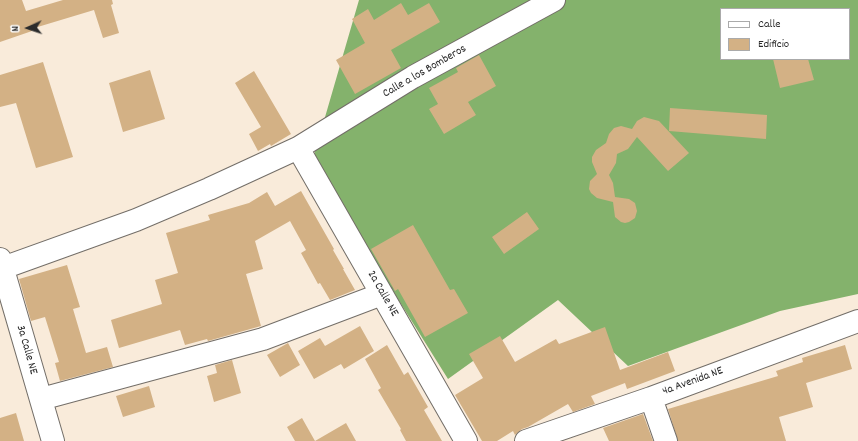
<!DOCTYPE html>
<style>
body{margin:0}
#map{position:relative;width:858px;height:441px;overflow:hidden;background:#f9ebda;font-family:Dekko,sans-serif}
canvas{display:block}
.legend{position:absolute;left:720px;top:8px;width:130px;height:52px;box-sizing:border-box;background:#fff;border:1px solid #aaa;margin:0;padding:5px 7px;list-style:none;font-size:12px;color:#2b2b2b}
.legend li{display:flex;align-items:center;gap:8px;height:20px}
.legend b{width:20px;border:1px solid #aaa}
.north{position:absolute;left:8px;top:8px;width:40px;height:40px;-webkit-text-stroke:3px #fff;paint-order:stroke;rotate:267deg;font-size:11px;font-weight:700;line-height:16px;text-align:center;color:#2b2b2b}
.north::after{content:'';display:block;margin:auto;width:14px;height:18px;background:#2b2b2b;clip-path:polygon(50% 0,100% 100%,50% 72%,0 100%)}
</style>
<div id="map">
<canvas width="858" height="441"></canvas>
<ul class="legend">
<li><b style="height:5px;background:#fff"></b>Calle</li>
<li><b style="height:11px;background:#d3b185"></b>Edificio</li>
</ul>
<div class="north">N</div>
</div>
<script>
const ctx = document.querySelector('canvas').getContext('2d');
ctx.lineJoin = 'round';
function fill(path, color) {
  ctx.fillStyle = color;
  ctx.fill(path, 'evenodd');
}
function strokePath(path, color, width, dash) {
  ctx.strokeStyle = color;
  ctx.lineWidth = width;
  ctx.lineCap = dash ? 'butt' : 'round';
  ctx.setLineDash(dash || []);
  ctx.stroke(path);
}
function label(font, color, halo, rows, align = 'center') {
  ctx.font = font + ' Dekko,sans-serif';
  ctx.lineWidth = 3.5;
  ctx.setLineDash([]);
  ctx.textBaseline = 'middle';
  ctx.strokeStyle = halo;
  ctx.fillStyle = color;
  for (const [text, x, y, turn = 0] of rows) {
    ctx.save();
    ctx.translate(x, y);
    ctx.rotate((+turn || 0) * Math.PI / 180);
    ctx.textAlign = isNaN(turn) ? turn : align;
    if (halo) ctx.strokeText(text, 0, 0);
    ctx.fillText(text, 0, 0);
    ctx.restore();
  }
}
fill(new Path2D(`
 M 359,0 L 858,0 L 858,294 L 780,311 L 628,366 L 558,300 L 448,379 L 312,162 ZM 721,9 L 849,9 L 849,59 L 721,59 Z`), '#84b26c');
fill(new Path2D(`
 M 0,0 L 22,0 L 26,11 L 63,0 L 112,0 L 113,4 L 111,5 L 119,33 L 103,38 L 94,10 L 31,29 L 32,31 L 0,42 Z
 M 401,3 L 408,15 L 429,3 L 440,22 L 391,50 L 401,68 L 355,94 L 336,60 L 365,43 L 352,19 L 368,9 L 374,20 Z
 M 479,55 L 496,86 L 468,102 L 476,115 L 444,134 L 429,109 L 438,104 L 429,88 L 458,72 L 456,68 Z
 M 773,59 L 808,59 L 814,80 L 780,88 Z
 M 43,62 L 73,157 L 36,168 L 16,103 L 0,107 L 0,75 Z
 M 150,70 L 165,119 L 123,132 L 109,83 Z
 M 254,71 L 291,134 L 271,146 L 270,144 L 258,151 L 249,134 L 261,127 L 235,83 Z
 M 670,108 L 767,115 L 766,139 L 669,131 Z
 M 644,117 L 659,121 L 689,153 L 668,171 L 637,137 L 628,149 L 617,154 L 616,163 L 609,175 L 613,183 L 615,197 L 629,199 L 635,203 L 637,211 L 635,218 L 629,222 L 625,223 L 621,222 L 615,217 L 613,202 L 597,198 L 591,193 L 589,189 L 590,181 L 597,174 L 592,162 L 592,157 L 596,150 L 606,143 L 609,134 L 614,128 L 621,126 L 632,129 L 637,121 Z
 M 301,191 L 334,249 L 333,250 L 344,269 L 343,269 L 355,290 L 330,300 L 320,283 L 318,284 L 301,253 L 306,250 L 290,221 L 255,241 L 263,269 L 246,274 L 261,326 L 208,341 L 207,339 L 185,345 L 180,330 L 119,348 L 111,320 L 162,304 L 155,280 L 178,273 L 166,233 L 210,220 L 208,215 L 249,203 L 267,192 L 275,206 Z
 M 527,212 L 539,229 L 504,254 L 492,237 Z
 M 413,225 L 450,290 L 454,289 L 468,313 L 425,337 L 398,289 L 395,291 L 371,249 Z
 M 67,265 L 80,307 L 73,309 L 86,353 L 107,347 L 113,367 L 60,381 L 55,363 L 59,362 L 45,317 L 31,321 L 19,279 Z
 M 360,326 L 374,351 L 344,369 L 341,364 L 314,379 L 298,351 L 320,338 L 325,346 Z
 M 605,327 L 620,370 L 668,352 L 675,371 L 627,389 L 625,383 L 591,396 L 595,404 L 573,412 L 568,404 L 528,427 L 522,429 L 515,435 L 513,431 L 497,441 L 482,441 L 455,395 L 483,378 L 469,354 L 500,336 L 515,362 L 556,339 L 559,344 Z
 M 288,343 L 300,365 L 280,377 L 267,355 Z
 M 387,345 L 404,375 L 408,372 L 428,407 L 424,410 L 442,441 L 406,441 L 400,430 L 401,429 L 378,390 L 381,388 L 365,359 Z
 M 845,345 L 852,369 L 806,383 L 813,407 L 779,417 L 786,441 L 678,441 L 668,409 L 778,376 L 776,371 L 803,362 L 802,358 Z
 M 232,360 L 241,393 L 214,402 L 207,376 L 217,373 L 215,365 Z
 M 149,386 L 155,407 L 123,417 L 116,396 Z
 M 16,413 L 24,441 L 0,441 L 0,418 Z
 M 643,414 L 653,441 L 609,441 L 603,428 Z
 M 302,418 L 315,441 L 346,423 L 356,441 L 295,441 L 287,427 Z`), '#d3b185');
const minor = new Path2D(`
 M 298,148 L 466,441
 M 0,259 L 53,441
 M 0,269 L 136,220 L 209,189 L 298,148 L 413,77 L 554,0
 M 651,398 L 666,441
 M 41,399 L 263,339 L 382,294
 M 526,441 L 651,398 L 858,321`);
strokePath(minor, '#736e68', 24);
strokePath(minor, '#fff', 22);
label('12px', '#2b2b2b', '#fff', [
 ["Calle a los Bomberos",425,72,-30],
 ["2a Calle NE",382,294,60],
 ["3a Calle NE",26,350,74],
 ["4a Avenida NE",693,382,-20]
]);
</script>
